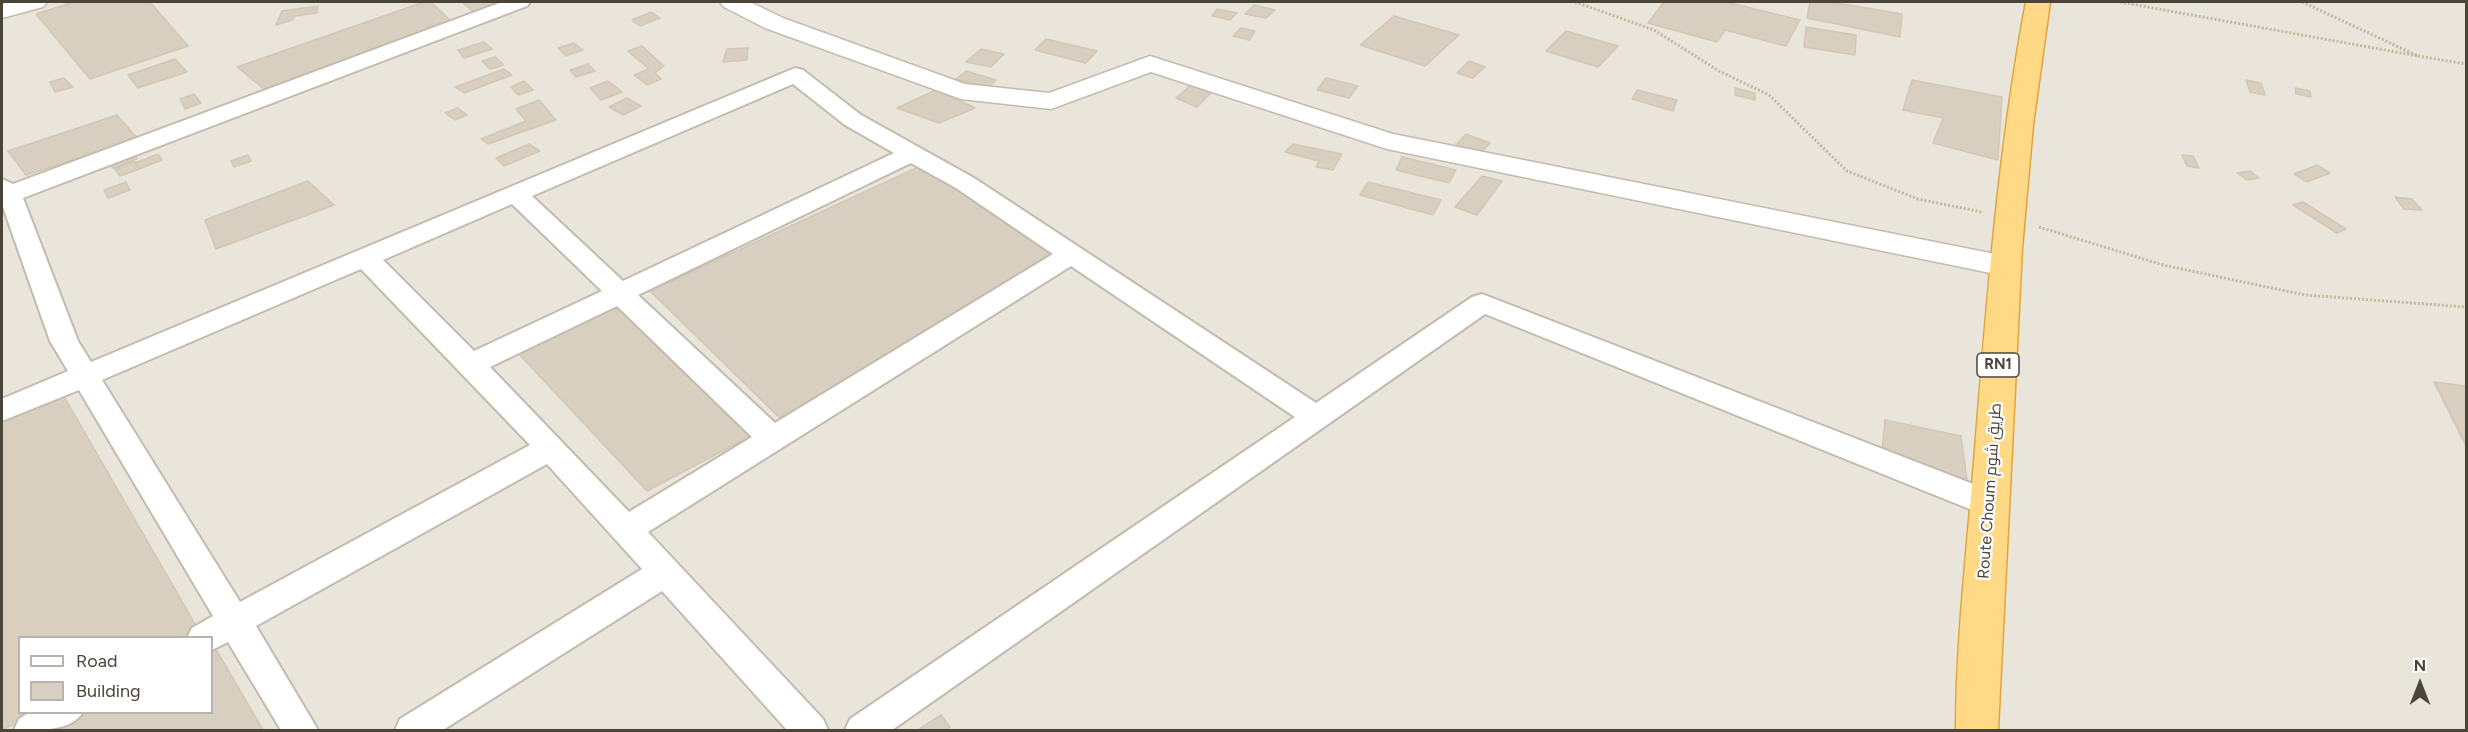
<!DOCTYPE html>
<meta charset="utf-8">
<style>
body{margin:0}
#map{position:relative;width:2468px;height:732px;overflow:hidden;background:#f6f3ec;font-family:Figtree,sans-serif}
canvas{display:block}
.frame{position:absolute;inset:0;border:3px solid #4b4439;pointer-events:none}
.legend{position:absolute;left:18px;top:636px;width:195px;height:78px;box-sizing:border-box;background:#fff;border:2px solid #b7b4b0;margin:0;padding:8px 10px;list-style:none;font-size:18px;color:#4b4439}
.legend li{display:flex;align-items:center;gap:12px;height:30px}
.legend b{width:30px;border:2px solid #b7b4b0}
.north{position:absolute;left:2390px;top:654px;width:60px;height:60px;-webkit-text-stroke:4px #fff;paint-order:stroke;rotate:0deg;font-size:16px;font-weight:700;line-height:24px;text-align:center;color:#4b4439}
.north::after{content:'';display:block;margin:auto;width:21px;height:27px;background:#4b4439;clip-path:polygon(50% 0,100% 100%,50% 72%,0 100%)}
</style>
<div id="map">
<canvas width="2468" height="732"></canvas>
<div class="frame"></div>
<ul class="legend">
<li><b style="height:8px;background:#fff"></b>Road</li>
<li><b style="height:16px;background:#d8cfc1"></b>Building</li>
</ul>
<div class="north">N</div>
</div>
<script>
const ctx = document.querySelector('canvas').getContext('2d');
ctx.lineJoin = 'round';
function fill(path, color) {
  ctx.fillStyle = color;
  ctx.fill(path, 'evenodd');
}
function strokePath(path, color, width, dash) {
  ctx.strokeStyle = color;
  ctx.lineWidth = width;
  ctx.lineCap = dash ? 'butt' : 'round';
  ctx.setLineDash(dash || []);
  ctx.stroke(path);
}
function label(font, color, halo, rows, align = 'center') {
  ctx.font = font + ' Figtree,Cairo,sans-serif';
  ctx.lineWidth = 4.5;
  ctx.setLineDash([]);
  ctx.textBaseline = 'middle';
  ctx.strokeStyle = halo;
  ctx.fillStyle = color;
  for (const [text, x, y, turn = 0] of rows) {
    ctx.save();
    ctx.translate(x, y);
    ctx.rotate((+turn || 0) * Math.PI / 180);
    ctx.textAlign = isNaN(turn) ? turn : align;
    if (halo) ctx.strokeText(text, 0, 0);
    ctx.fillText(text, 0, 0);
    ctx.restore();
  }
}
fill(new Path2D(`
 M 2,2 L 2466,2 L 2466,730 L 2,730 ZM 20,638 L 212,638 L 212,712 L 20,712 Z`), '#eae5da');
const building = new Path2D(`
 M 74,2 L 150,2 L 188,46 L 90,79 L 36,14 Z
 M 424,2 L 431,2 L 451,21 L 264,89 L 237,67 Z
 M 462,2 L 505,2 L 475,13 Z
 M 1664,2 L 1726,2 L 1800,20 L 1786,46 L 1725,30 L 1717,42 L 1648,23 Z
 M 1810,2 L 1831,2 L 1902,14 L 1900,37 L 1807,18 Z
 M 1254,5 L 1275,10 L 1266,18 L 1245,14 Z
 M 318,6 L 317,13 L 295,16 L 292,20 L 276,25 L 282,11 Z
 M 1217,9 L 1237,13 L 1230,20 L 1212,16 Z
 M 651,12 L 660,18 L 640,26 L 632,20 Z
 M 1394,16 L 1459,35 L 1425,66 L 1360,45 Z
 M 1806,27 L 1856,35 L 1855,55 L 1804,47 Z
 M 1241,28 L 1255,31 L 1249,40 L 1233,36 Z
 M 1566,31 L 1618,46 L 1598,67 L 1546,51 Z
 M 1046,39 L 1097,51 L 1086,63 L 1035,50 Z
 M 484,42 L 492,49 L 464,58 L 458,50 Z
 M 574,43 L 583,50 L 566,56 L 558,48 Z
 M 642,46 L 664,66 L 655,73 L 661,79 L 647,85 L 634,75 L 649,69 L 628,51 Z
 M 748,48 L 747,60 L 723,62 L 727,49 Z
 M 981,49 L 1004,54 L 991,67 L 966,62 Z
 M 495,57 L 504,65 L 490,69 L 482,61 Z
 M 175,59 L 187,72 L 138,88 L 128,75 Z
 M 1469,61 L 1485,67 L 1473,78 L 1457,73 Z
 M 588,64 L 595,71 L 576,77 L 570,70 Z
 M 504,69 L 512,75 L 464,93 L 455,87 Z
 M 966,71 L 996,80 L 988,88 L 956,79 Z
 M 64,78 L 73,87 L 55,92 L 50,82 Z
 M 1326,78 L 1358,86 L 1349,98 L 1317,90 Z
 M 1912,80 L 2002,97 L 1998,160 L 1933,143 L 1943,118 L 1903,110 Z
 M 2246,80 L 2261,83 L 2265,95 L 2250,92 Z
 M 524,81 L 533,90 L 518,95 L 511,87 Z
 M 608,81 L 622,92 L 601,100 L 590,88 Z
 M 1192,84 L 1214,90 L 1197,107 L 1176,98 Z
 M 1735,88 L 1755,93 L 1755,100 L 1735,95 Z
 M 2295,88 L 2310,91 L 2311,97 L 2296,94 Z
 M 936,90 L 975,108 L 939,123 L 897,108 Z
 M 1637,90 L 1677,100 L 1673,111 L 1632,99 Z
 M 194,94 L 201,103 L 185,109 L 180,99 Z
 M 627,98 L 641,106 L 623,115 L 609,107 Z
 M 539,100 L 556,120 L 488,144 L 481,139 L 526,121 L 516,109 Z
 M 458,108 L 467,115 L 455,120 L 445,113 Z
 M 117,115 L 138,139 L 26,175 L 8,151 Z
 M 1466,134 L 1490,143 L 1479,155 L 1456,145 Z
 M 529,144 L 540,151 L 504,166 L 496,158 Z
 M 1293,144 L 1342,154 L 1333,170 L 1316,167 L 1319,161 L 1285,152 Z
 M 133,152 L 137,159 L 113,168 L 108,161 Z
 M 158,154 L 162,160 L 139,169 L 135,163 Z
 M 248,155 L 251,161 L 234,167 L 231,161 Z
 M 2182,155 L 2193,156 L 2199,168 L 2187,166 Z
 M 1402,157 L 1456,170 L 1449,183 L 1396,170 Z
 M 134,161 L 139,169 L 120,176 L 115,169 Z
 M 927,163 L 1064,256 L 781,419 L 650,291 Z
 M 2317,165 L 2330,173 L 2307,182 L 2294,174 Z
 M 2250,171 L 2259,178 L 2247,180 L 2237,173 Z
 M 1482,176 L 1502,181 L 1477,215 L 1455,207 Z
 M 308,181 L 334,205 L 216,249 L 205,220 Z
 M 126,182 L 130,190 L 108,198 L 104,190 Z
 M 1368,182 L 1441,200 L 1433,215 L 1360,195 Z
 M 2395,197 L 2412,199 L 2422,210 L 2404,209 Z
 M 2303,202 L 2346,229 L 2337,233 L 2293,205 Z
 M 627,303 L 762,430 L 647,491 L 517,352 Z
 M 2434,382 L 2466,386 L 2466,446 Z
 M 62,393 L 198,629 L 182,638 L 20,638 L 20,712 L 40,712 L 2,730 L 2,419 Z
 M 1885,420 L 1961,436 L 1967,480 L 1882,452 Z
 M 214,646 L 263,730 L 56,730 L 90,712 L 212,712 L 212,647 Z
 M 941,715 L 950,727 L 945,730 L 918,730 Z`);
fill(building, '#d8cfc1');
strokePath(building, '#d3c7b4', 1.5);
const minor = new Path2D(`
 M 502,2 L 530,2 L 527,6 L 23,198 L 78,341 L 91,362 L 795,68 L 803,70 L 861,115 L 974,178 L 1316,403 L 1472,297 L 1482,294 L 1999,494 L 2004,503 L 1999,512 L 1988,515 L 1977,512 L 1485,314 L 892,730 L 845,730 L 850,719 L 1295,417 L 1071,266 L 648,532 L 823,719 L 828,730 L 787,730 L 662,591 L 443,730 L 395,730 L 400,719 L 642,569 L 547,464 L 256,626 L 318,730 L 281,730 L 228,642 L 212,650 L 212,638 L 187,638 L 192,628 L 213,616 L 79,390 L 2,421 L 2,399 L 68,371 L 50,341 L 2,204 L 2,179 L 13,184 ZM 793,84 L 845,125 L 894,153 L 623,281 L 532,196 ZM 911,163 L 956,188 L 1053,254 L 775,423 L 638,295 ZM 512,204 L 602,291 L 474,351 L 383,260 ZM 361,269 L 530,445 L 240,602 L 102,380 ZM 617,306 L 752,437 L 629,512 L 490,367 Z
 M 30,712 L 83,712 C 71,732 39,730 14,730 L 19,719 Z`);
const tertiary = new Path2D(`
 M 10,2 L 47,2 L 43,7 L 2,18 L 2,4 Z
 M 720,2 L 750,2 L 783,18 L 965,84 L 1049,93 L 1150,56 L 1393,134 L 2005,256 L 2016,259 L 2020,266 L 2016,273 L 2005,276 L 1387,149 L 1151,72 L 1051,109 L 961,99 L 765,28 L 724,7 Z`);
const trunk = new Path2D(`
 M 2026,2 L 2050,2 L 2033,125 L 2022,248 L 1998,730 L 1956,730 C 1956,639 1968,541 1975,449 C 1987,300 1998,150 2026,2 Z`);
strokePath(minor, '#c2bbae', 4);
strokePath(tertiary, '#c2bbae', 3);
strokePath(trunk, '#e0a43c', 3);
strokePath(new Path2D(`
 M 1575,2 L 1654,30 L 1719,71 L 1769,95 L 1847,171 L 1918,199 L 1982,212
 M 2120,2 L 2418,56
 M 2302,2 L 2418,56 L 2466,64
 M 2039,227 L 2163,265 L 2305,295 L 2466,307`), '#c4b79f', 3, [2, 2]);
fill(minor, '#fff');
fill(tertiary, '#fff');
fill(trunk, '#ffd985');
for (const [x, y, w] of [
 [1998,365,42]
]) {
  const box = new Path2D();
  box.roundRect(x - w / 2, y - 12, w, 24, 4.5);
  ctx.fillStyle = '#fff';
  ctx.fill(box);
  strokePath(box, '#4b4439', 1.5);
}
label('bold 15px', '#4b4439', null, [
 ["RN1",1998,365]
]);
label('16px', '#4b4439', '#fff', [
 ["Route Choum طريق شوم",1990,491,-86]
]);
</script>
